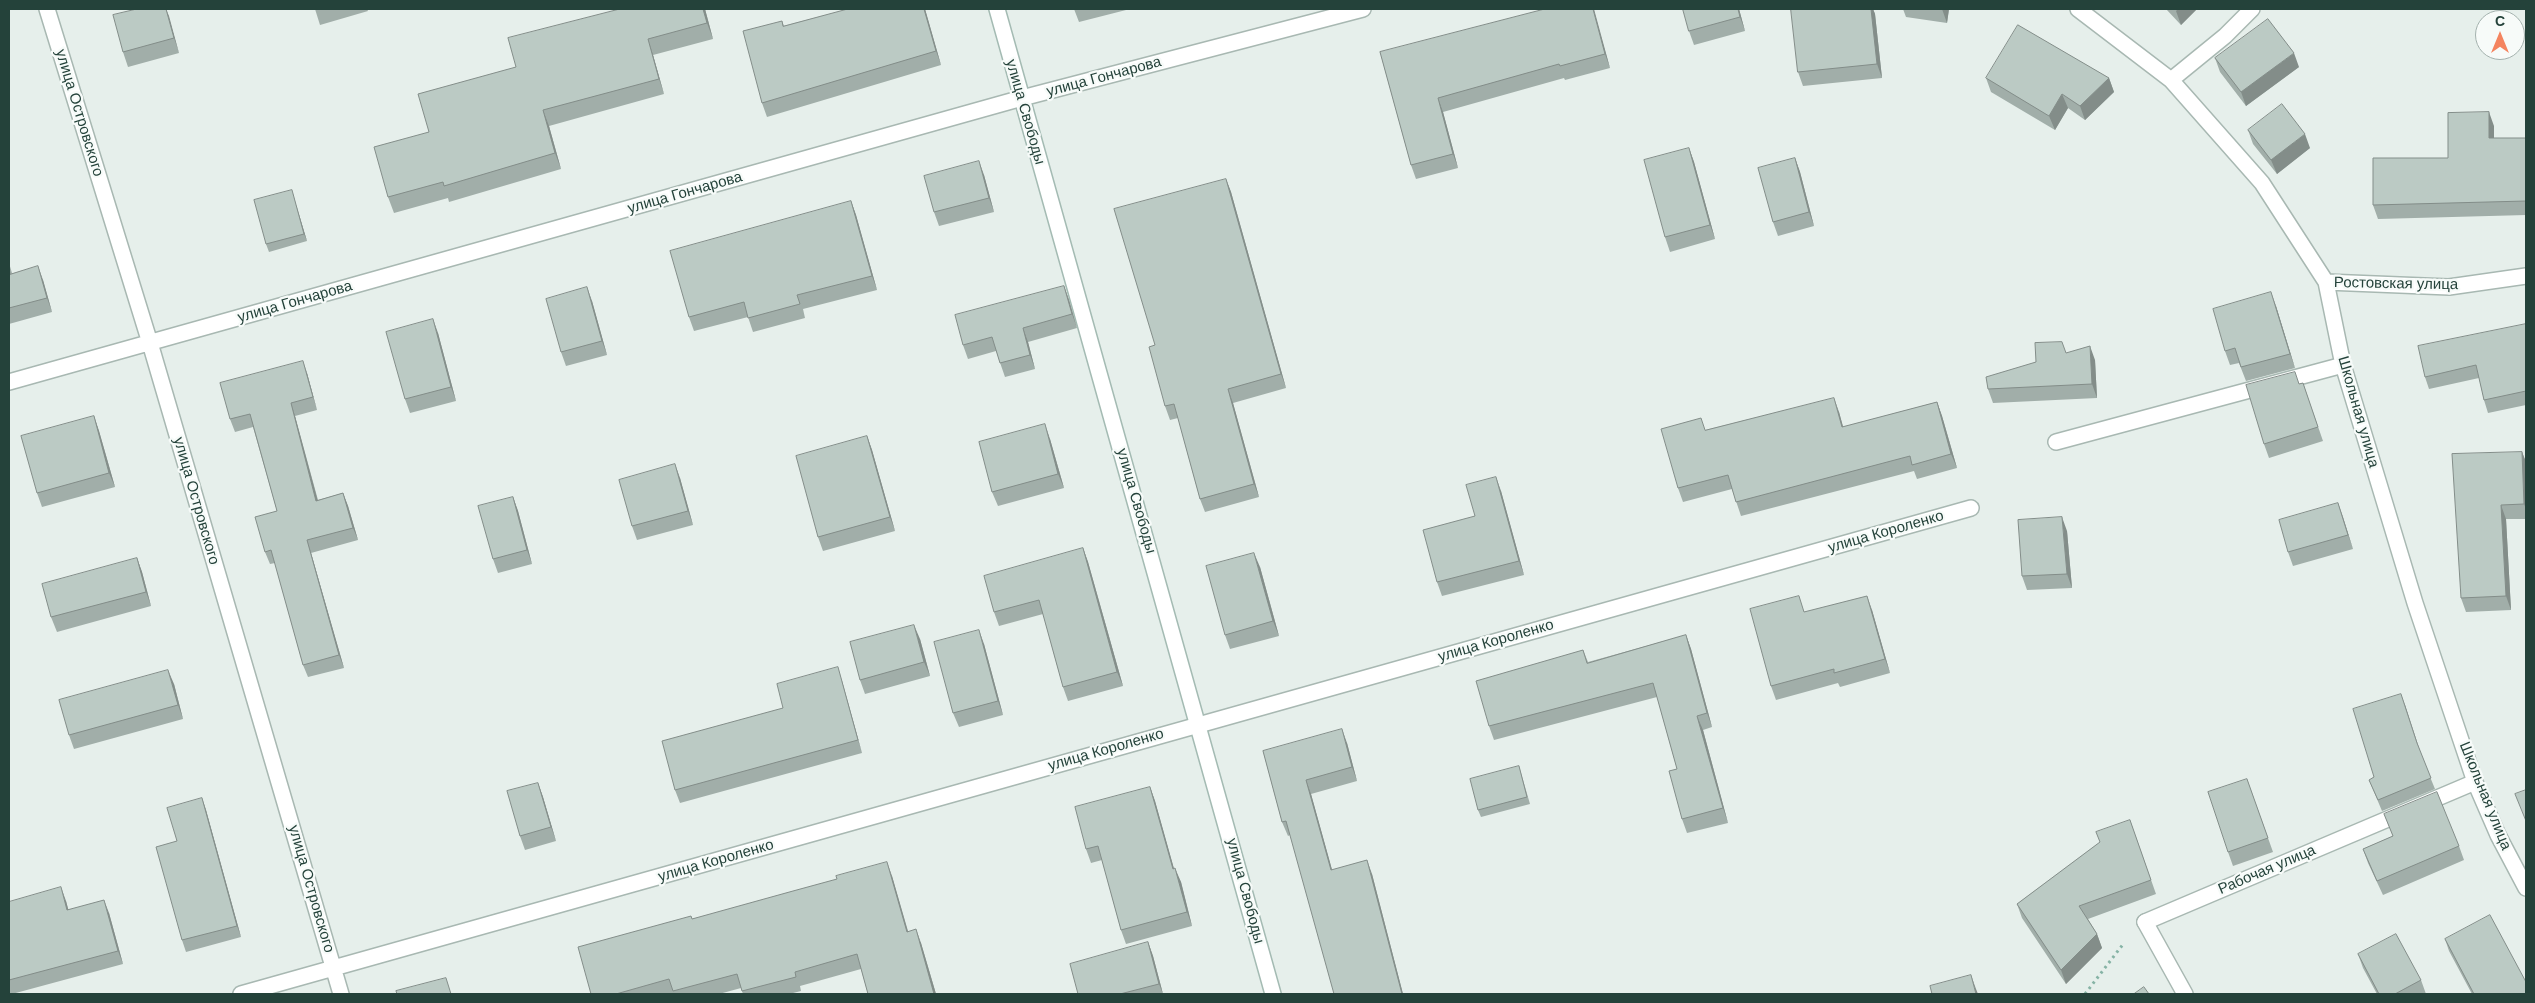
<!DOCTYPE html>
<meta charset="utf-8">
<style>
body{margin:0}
#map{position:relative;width:2535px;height:1003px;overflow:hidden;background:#e6efeb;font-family:Arial,sans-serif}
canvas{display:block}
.frame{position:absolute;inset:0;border:10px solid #24423a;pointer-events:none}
.north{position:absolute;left:2475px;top:10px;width:50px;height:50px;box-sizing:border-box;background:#f7fbf9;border:1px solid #a3b1ad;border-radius:50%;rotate:0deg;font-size:14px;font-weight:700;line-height:20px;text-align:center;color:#24423a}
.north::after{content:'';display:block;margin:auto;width:18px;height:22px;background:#f4845f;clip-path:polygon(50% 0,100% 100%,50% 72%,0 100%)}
</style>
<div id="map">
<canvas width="2535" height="1003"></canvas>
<div class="frame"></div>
<div class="north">С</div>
</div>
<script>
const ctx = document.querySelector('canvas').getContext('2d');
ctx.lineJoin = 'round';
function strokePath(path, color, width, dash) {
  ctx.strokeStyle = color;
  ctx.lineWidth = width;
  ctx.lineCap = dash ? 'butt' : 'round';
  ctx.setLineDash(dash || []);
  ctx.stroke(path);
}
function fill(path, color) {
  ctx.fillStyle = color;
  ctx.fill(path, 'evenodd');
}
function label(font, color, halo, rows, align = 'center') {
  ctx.font = font + ' Arial,sans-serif';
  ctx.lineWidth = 4.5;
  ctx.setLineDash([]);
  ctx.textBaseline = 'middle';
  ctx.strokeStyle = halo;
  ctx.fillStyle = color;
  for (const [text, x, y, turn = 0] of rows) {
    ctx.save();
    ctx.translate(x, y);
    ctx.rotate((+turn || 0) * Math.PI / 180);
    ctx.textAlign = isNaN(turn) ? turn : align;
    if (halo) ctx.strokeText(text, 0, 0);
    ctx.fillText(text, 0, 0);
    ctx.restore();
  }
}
const lane = new Path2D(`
 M 2145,922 L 2185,994`);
const street = new Path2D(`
 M 47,9 L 150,343 L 341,994
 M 2078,9 L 2171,80 L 2262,183 L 2326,282 L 2343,365 L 2415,603 L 2475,782 L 2498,835 L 2526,888
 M 2171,80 L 2225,36 L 2252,9
 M 2326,282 L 2449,287 L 2526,276
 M 9,382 L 1022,98 L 1363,9
 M 2056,442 L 2343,365
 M 2145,922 L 2475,782
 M 241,994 L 1971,508`);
const secondary = new Path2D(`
 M 997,9 L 1273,994`);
strokePath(lane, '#a8b8b2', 18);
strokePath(street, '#a8b8b2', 18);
strokePath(secondary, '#a4bbb3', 18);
strokePath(new Path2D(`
 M 2085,994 L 2124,943`), '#86b3a5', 3, [2.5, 4]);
strokePath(lane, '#fff', 15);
strokePath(street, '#fff', 15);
strokePath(secondary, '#fff', 15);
fill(new Path2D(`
 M 137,9 L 166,9 L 179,53 L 128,67 L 123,52 Z
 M 315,9 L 367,9 L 368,11 L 320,25 Z
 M 620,9 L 705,9 L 713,39 L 653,55 L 664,94 L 549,126 L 561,169 L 449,202 L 448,198 L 394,213 L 388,197 L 429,132 Z
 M 925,9 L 941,65 L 767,117 L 762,103 L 782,21 L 784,26 Z
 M 1074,9 L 1130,9 L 1079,22 Z
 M 1593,9 L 1610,68 L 1565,80 L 1564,78 L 1443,112 L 1458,168 L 1416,179 L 1411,165 L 1380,52 Z
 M 1683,9 L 1739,9 L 1745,31 L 1694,45 L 1689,31 Z
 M 1791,9 L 1873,9 L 1875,14 L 1882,78 L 1803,86 L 1798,72 Z
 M 1903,9 L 1949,9 L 1947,23 L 1906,17 Z
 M 2166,9 L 2197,9 L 2181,25 Z
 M 2215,58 L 2299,67 L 2246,106 L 2220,72 Z
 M 1986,78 L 2109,78 L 2114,92 L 2085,120 L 2068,108 L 2055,130 L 1991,92 Z
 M 2494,126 L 2494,138 L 2526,138 L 2526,215 L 2378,219 L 2373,205 L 2448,158 Z
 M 2248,130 L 2310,148 L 2277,174 L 2253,144 Z
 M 1689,148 L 1694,162 L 1715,239 L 1670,252 L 1665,237 Z
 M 1795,158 L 1800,172 L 1814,226 L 1778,236 L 1773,222 Z
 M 984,175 L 994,212 L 939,226 L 934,212 Z
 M 1226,179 L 1231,192 L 1286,388 L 1233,403 L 1259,497 L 1205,512 L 1200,499 L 1178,418 L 1170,420 L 1165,406 L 1155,345 Z
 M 294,198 L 307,241 L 269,252 L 266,244 Z
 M 851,201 L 856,215 L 877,290 L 803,309 L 805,318 L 753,332 L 748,317 L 694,331 L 689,317 Z
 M 9,263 L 12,273 L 43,280 L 52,312 L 9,324 Z
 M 1064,286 L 1069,300 L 1077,328 L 1028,342 L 1035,369 L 1005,377 L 996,351 L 968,359 L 963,345 Z
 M 592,301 L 607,355 L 566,366 L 561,352 Z
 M 2276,306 L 2295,368 L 2246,381 L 2239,363 L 2230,365 L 2225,351 Z
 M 2526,324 L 2526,405 L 2488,413 L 2484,400 L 2479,378 L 2429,389 L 2425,377 Z
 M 438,333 L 456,401 L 410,413 L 405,399 Z
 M 2066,353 L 2095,360 L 2097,398 L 1993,403 L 1988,389 Z
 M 307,373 L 317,410 L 295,416 L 318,500 L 343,493 L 348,506 L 358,540 L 311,553 L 344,668 L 308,677 L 303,665 L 275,563 L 270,564 L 265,552 L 277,511 L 253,427 L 235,432 L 230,419 Z
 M 2303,383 L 2323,441 L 2269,458 L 2264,444 L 2299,384 Z
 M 1937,402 L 1942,416 L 1957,468 L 1917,479 L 1914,471 L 1741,516 L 1732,489 L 1683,502 L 1678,488 L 1706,430 L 1839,412 L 1843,427 Z
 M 94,416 L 99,431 L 115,487 L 42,507 L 37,493 Z
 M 867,436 L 872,450 L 895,531 L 823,551 L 818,537 Z
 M 1050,439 L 1064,488 L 998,506 L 992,492 Z
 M 2522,452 L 2526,462 L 2526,519 L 2506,519 L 2511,610 L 2466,612 L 2461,598 Z
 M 680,478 L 693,525 L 637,540 L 632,526 Z
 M 1501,491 L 1524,575 L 1442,596 L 1437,582 L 1475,516 Z
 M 513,497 L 518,511 L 532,564 L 498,573 L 493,559 Z
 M 2338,503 L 2353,549 L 2293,566 L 2288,552 Z
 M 2067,531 L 2072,588 L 2027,590 L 2022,576 Z
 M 1083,548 L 1088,562 L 1123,686 L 1068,701 L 1063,687 L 1043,614 L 999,626 L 994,612 Z
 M 137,558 L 142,572 L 151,606 L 57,632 L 51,617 Z
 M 1260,567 L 1279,636 L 1230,649 L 1225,635 Z
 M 1872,610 L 1890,673 L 1840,687 L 1838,683 L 1776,700 L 1771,686 L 1805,612 Z
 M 1686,635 L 1691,649 L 1712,727 L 1703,730 L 1728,823 L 1687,833 L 1682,819 L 1677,769 L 1657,697 L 1494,740 L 1489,726 L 1583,650 L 1588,662 Z
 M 920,639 L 930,676 L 865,694 L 860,680 Z
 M 984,644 L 1003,715 L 959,727 L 953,713 Z
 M 842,681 L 862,753 L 680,803 L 675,790 L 783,708 Z
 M 174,684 L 183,719 L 74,749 L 69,735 Z
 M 2405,705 L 2419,750 L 2435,789 L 2382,811 L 2369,780 L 2374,777 Z
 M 1347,743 L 1357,781 L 1311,794 L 1332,870 L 1372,874 L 1403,994 L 1290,835 L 1288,836 L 1282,822 L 1263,751 Z
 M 1519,766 L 1530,804 L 1481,817 L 1478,810 Z
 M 2247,779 L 2273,852 L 2233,866 L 2228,852 Z
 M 538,783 L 543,797 L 556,841 L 525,850 L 520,836 Z
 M 1150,787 L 1155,801 L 1174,869 L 1181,882 L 1192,926 L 1126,944 L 1121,930 L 1102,860 L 1091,863 L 1086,849 Z
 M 202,798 L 206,810 L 241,937 L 186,952 L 182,940 L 177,841 Z
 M 2384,814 L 2459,846 L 2464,860 L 2383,895 L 2368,863 L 2363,849 L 2393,836 Z
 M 2130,820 L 2156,894 L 2088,919 L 2097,934 L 2102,948 L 2066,984 L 2022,918 L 2017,904 Z
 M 892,876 L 908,931 L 921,943 L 936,994 L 868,994 L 861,969 L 800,986 L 801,991 L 789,994 L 743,994 L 741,988 L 719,994 L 674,994 L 674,993 L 670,994 L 591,994 L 692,919 Z
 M 66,901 L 68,909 L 109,913 L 123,964 L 12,994 L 9,994 L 9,902 Z
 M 2445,939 L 2526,994 L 2472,994 L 2449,951 Z
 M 1148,942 L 1153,956 L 1163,994 L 1078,994 Z
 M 2358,954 L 2421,980 L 2426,994 L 2377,994 L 2363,968 Z`), '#a1aea9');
fill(new Path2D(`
 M 166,9 L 169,16 L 179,53 L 174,38 Z
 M 703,9 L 705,9 L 713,39 L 707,23 Z
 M 924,9 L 925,9 L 941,65 L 936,51 Z
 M 1593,9 L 1594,9 L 1610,68 L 1605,54 Z
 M 1738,9 L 1739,9 L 1745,31 L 1740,17 Z
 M 1871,9 L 1873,9 L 1875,14 L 1882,78 L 1877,64 Z
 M 1942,9 L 1949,9 L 1947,23 Z
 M 2178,9 L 2197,9 L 2181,25 L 2176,11 Z
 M 648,39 L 653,55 L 664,94 L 659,79 Z
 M 2294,53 L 2299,67 L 2246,106 L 2241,92 Z
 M 2109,78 L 2114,92 L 2085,120 L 2080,106 Z
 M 2062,94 L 2068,108 L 2055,130 L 2049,116 Z
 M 1438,98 L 1443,112 L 1458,168 L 1453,154 Z
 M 543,110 L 549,126 L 561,169 L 555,153 Z
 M 2489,112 L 2494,126 L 2494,152 L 2489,138 Z
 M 2305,134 L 2310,148 L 2277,174 L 2271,160 Z
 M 1689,148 L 1694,162 L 1715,239 L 1710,225 Z
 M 1795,158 L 1800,172 L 1814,226 L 1809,212 Z
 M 979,161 L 984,175 L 994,212 L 989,198 Z
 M 1226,179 L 1231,192 L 1286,388 L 1281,374 Z
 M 292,190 L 294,198 L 307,241 L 304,234 Z
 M 851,201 L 856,215 L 877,290 L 872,276 Z
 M 38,266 L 43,280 L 52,312 L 47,298 Z
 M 1064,286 L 1069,300 L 1077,328 L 1072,314 Z
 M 587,287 L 592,301 L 607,355 L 602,341 Z
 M 2271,292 L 2276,306 L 2295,368 L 2290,354 Z
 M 433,319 L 438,333 L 456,401 L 451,387 Z
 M 1023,328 L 1028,342 L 1035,369 L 1030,355 Z
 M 2090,346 L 2095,360 L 2097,398 L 2092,384 Z
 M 303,361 L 307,373 L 317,410 L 313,397 Z
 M 1228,389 L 1233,403 L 1259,497 L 1254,484 Z
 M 1834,398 L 1839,412 L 1847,441 L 1842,427 Z
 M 1937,402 L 1942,416 L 1957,468 L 1951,454 Z
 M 291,403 L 295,416 L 321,513 L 316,501 Z
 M 94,416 L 99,431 L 115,487 L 109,473 Z
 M 1045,424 L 1050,439 L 1064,488 L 1058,474 Z
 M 867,436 L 872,450 L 895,531 L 890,517 Z
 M 2522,452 L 2526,462 L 2526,509 L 2524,504 Z
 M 675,464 L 680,478 L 693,525 L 688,511 Z
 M 1496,477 L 1501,491 L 1524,575 L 1519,561 Z
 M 343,493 L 348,506 L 358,540 L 353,528 Z
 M 513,497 L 518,511 L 532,564 L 527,550 Z
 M 2338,503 L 2343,517 L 2353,549 L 2348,535 Z
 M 2501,505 L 2506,519 L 2511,610 L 2506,596 Z
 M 2062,517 L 2067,531 L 2072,588 L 2067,574 Z
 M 307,540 L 311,553 L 344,668 L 339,655 Z
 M 1083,548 L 1088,562 L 1123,686 L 1117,672 Z
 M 1254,553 L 1260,567 L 1279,636 L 1273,621 Z
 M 137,558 L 142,572 L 151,606 L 146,592 Z
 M 1867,596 L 1872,610 L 1890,673 L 1885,659 Z
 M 914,625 L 920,639 L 930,676 L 924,662 Z
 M 979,630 L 984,644 L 1003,715 L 998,701 Z
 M 1686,635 L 1691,649 L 1712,727 L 1707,713 Z
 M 838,667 L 842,681 L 862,753 L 858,740 Z
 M 168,670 L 174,684 L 183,719 L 178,705 Z
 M 2401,694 L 2405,705 L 2421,754 L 2417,743 Z
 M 1697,716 L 1703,730 L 1728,823 L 1723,808 Z
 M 1342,729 L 1347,743 L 1357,781 L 1352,767 Z
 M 1306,780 L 1311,794 L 1336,884 L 1331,870 Z
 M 538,783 L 543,797 L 556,841 L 551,827 Z
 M 1150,787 L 1155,801 L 1178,883 L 1173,869 Z
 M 202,798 L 206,810 L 241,937 L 237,926 Z
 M 1367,860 L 1372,874 L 1403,994 L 1402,994 Z
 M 887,862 L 892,876 L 912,946 L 907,932 Z
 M 1175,868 L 1181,882 L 1192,926 L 1187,912 Z
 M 61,887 L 66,901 L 72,923 L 67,910 Z
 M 104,900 L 109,913 L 123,964 L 118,951 Z
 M 916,929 L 921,943 L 936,994 L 934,994 Z
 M 2097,934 L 2102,948 L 2066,984 L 2061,970 Z
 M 1148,942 L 1153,956 L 1163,994 L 1159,984 Z
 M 1971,975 L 1976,989 L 1978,994 L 1976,994 Z`), '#838d89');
const building = new Path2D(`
 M 137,9 L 166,9 L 174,38 L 123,52 L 113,15 Z
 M 620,9 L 703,9 L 707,23 L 648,39 L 659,79 L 543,110 L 555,153 L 444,186 L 443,182 L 388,197 L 374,147 L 429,132 L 418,94 L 516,67 L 508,38 Z
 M 848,9 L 924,9 L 936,51 L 762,103 L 743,31 L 782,21 L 783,26 Z
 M 1545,9 L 1593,9 L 1605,54 L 1560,66 L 1559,64 L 1438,98 L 1453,154 L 1411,165 L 1380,52 Z
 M 1683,9 L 1738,9 L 1740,17 L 1689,31 Z
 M 1791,9 L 1871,9 L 1877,64 L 1798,72 Z
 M 2268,19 L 2294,53 L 2241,92 L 2215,58 Z
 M 2018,25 L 2109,78 L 2080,106 L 2062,94 L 2049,116 L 1986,78 Z
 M 2282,104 L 2305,134 L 2271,160 L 2248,130 Z
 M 2489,112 L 2489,138 L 2526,138 L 2526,201 L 2373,205 L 2373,158 L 2448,158 L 2448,113 Z
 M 1689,148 L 1710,225 L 1665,237 L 1644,160 Z
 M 1795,158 L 1809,212 L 1773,222 L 1758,168 Z
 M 979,161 L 989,198 L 934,212 L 924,176 Z
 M 1226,179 L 1281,374 L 1228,389 L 1254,484 L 1200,499 L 1174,404 L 1165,406 L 1149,347 L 1155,345 L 1114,209 Z
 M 292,190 L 304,234 L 266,244 L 254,200 Z
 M 851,201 L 872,276 L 797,295 L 800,304 L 748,318 L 744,302 L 689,317 L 670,251 Z
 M 38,266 L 47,298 L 9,308 L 9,267 L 10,274 Z
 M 1064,286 L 1072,314 L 1023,328 L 1030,355 L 1000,363 L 992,337 L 963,345 L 955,315 Z
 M 587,287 L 602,341 L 561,352 L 546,299 Z
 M 2271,292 L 2290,354 L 2241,367 L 2235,348 L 2225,351 L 2213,309 Z
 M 433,319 L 451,387 L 405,399 L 386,332 Z
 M 2526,324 L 2526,391 L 2484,400 L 2476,365 L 2425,377 L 2418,346 Z
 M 2062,342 L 2066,353 L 2090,346 L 2092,384 L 1988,389 L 1986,377 L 2036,362 L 2035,343 Z
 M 303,361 L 313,397 L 291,403 L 316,501 L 343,493 L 353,528 L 307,540 L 339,655 L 303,665 L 271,550 L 265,552 L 255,517 L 277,511 L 250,414 L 230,419 L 220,383 Z
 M 2295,372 L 2299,384 L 2303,383 L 2318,427 L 2264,444 L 2246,385 Z
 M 1834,398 L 1842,427 L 1937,402 L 1951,454 L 1912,465 L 1910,456 L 1736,502 L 1728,475 L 1678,488 L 1661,429 L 1701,418 L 1705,430 Z
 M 94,416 L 109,473 L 37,493 L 21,436 Z
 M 1045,424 L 1058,474 L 992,492 L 979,442 Z
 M 867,436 L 890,517 L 818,537 L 796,456 Z
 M 2522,452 L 2524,504 L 2501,505 L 2506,596 L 2461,598 L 2452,454 Z
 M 675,464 L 688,511 L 632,526 L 619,480 Z
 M 1496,477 L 1519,561 L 1437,582 L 1423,530 L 1475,516 L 1466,485 Z
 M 513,497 L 527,550 L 493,559 L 478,506 Z
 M 2338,503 L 2348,535 L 2288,552 L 2279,520 Z
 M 2062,517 L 2067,574 L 2022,576 L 2018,520 Z
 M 1083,548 L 1117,672 L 1063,687 L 1039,600 L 994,612 L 984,576 Z
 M 1254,553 L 1273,621 L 1225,635 L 1206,566 Z
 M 137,558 L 146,592 L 51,617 L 42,584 Z
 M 1799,596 L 1804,612 L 1867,596 L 1885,659 L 1834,673 L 1834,669 L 1771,686 L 1750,609 Z
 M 914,625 L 924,662 L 860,680 L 850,642 Z
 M 979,630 L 998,701 L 953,713 L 934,642 Z
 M 1686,635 L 1707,713 L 1697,716 L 1723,808 L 1682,819 L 1669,771 L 1677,769 L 1653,683 L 1489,726 L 1476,681 L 1583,650 L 1587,663 Z
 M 838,667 L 858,740 L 675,790 L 662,741 L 783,708 L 777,684 Z
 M 168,670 L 178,705 L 69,735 L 59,700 Z
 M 2401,694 L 2417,743 L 2431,778 L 2378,800 L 2369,780 L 2374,777 L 2353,709 Z
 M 1342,729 L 1352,767 L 1306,780 L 1331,870 L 1367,860 L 1402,994 L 1334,994 L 1286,821 L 1282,822 L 1263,751 Z
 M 1519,766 L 1527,797 L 1478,810 L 1470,779 Z
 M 2247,779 L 2268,838 L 2228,852 L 2208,792 Z
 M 538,783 L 551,827 L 520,836 L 507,791 Z
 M 1150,787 L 1173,869 L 1175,868 L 1187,912 L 1121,930 L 1098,846 L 1086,849 L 1075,807 Z
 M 2526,790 L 2526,821 L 2515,794 Z
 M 2437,792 L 2459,846 L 2377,881 L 2363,849 L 2393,836 L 2384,814 Z
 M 202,798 L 237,926 L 182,940 L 156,847 L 177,841 L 167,808 Z
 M 2130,820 L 2151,880 L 2079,906 L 2097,934 L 2061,970 L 2017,904 L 2100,842 L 2096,832 Z
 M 887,862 L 907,932 L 916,929 L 934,994 L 868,994 L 857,954 L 795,972 L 796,977 L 742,991 L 737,974 L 673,991 L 669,979 L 616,994 L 591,994 L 578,947 L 691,916 L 692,919 L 793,891 L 837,879 L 836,876 Z
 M 61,887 L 67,910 L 104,900 L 118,951 L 9,980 L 9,902 Z
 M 2490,915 L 2526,982 L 2526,994 L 2474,994 L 2445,939 Z
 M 2396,934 L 2421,980 L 2395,994 L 2379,994 L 2358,954 Z
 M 1148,942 L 1159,984 L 1120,994 L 1078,994 L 1070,964 Z
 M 1971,975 L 1976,994 L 1932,994 L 1930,986 Z
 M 446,978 L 451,994 L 397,994 L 396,991 Z
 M 2144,987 L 2149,994 L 2134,994 Z`);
fill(building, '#bbcac4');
strokePath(building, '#838d89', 1);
label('15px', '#24423a', '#f7fbf9', [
 ["улица Гончарова",1104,77,-15],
 ["улица Свободы",1025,112,74],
 ["улица Островского",79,113,73],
 ["улица Гончарова",685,193,-16],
 ["Ростовская улица",2396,284,1],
 ["улица Гончарова",295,302,-16],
 ["Школьная улица",2358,412,74],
 ["улица Островского",196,501,74],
 ["улица Свободы",1136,501,74],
 ["улица Короленко",1886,532,-16],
 ["улица Короленко",1496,641,-16],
 ["улица Короленко",1106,750,-16],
 ["Школьная улица",2485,796,68],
 ["улица Короленко",716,861,-16],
 ["Рабочая улица",2267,870,-23],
 ["улица Островского",311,889,74],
 ["улица Свободы",1245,891,75]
]);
</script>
